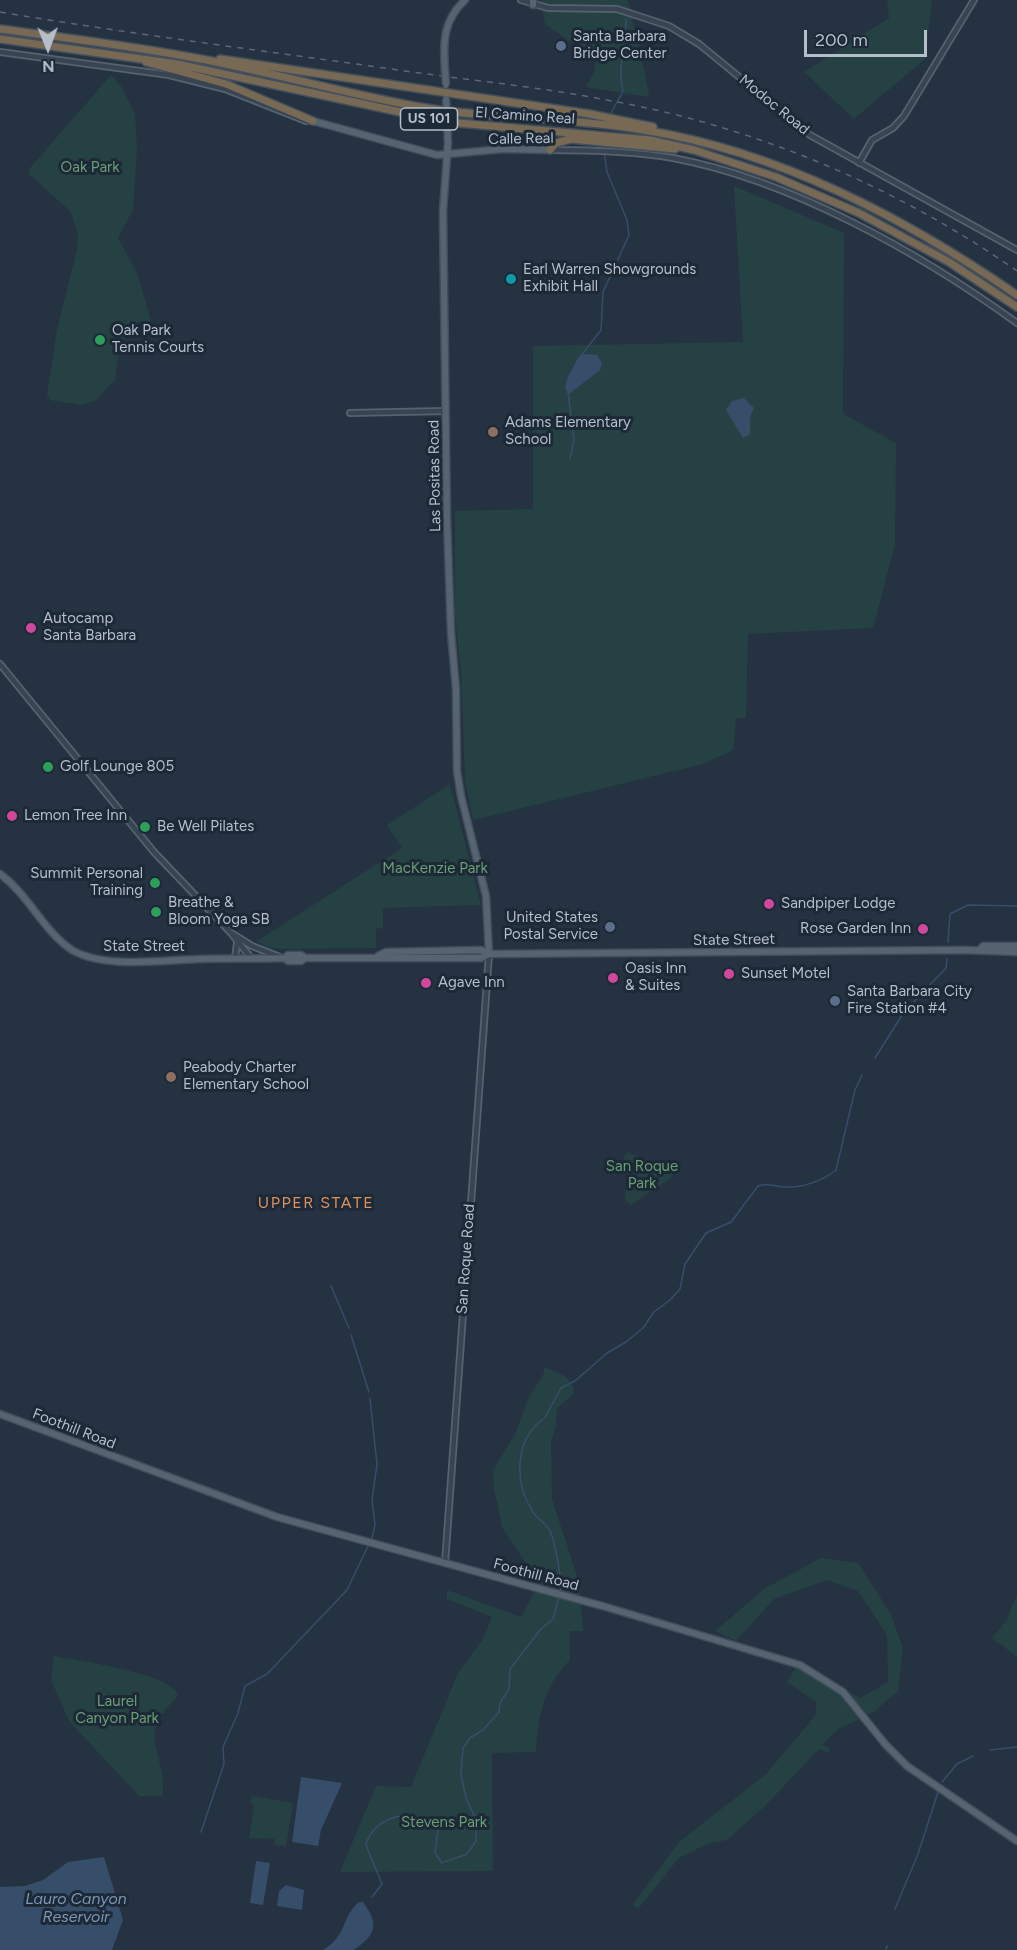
<!DOCTYPE html>
<style>
body{margin:0}
#map{position:relative;width:1017px;height:1950px;overflow:hidden;background:#243242;font-family:Figtree,sans-serif}
canvas{display:block}
.north{position:absolute;left:18px;top:18px;width:60px;height:60px;-webkit-text-stroke:4px #1d2937;paint-order:stroke;rotate:179deg;font-size:16px;font-weight:700;line-height:24px;text-align:center;color:#b5bfcc}
.north::after{content:'';display:block;margin:auto;width:21px;height:27px;background:#b5bfcc;clip-path:polygon(50% 0,100% 100%,50% 72%,0 100%)}
.scale{position:absolute;left:804px;top:30px;width:123px;height:27px;box-sizing:border-box;border:3px solid #b5bfcc;border-top:0;padding-left:8px;font-size:18px;line-height:21px;white-space:nowrap;color:#b5bfcc;-webkit-text-stroke:4px #1d2937;paint-order:stroke}
</style>
<div id="map">
<canvas width="1017" height="1950"></canvas>
<div class="north">N</div>
<div class="scale">200 m</div>
</div>
<script>
const ctx = document.querySelector('canvas').getContext('2d');
ctx.lineJoin = 'round';
function fill(path, color) {
  ctx.fillStyle = color;
  ctx.fill(path, 'evenodd');
}
function strokePath(path, color, width, dash) {
  ctx.strokeStyle = color;
  ctx.lineWidth = width;
  ctx.lineCap = dash ? 'butt' : 'round';
  ctx.setLineDash(dash || []);
  ctx.stroke(path);
}
function label(font, color, halo, rows, align = 'center') {
  ctx.font = font + ' Figtree,sans-serif';
  ctx.lineWidth = 6;
  ctx.setLineDash([]);
  ctx.textBaseline = 'middle';
  ctx.strokeStyle = halo;
  ctx.fillStyle = color;
  for (const [text, x, y, turn = 0] of rows) {
    ctx.save();
    ctx.translate(x, y);
    ctx.rotate((+turn || 0) * Math.PI / 180);
    ctx.textAlign = isNaN(turn) ? turn : align;
    if (halo) ctx.strokeText(text, 0, 0);
    ctx.fillText(text, 0, 0);
    ctx.restore();
  }
}
fill(new Path2D(`
 M 541,0 L 628,0 L 649,93 L 648,97 L 585,87 L 594,73 L 596,60 L 545,24 Z
 M 887,0 L 932,0 L 925,59 L 854,119 L 804,72 L 889,18 Z
 M 111,75 L 121,86 L 135,114 L 137,148 L 133,210 L 118,238 L 138,275 L 151,321 L 138,322 L 127,332 L 119,347 L 115,380 L 95,401 L 80,405 L 50,400 L 47,395 L 57,329 L 77,250 L 78,233 L 70,211 L 29,174 L 29,169 Z
 M 734,186 L 844,233 L 843,414 L 896,443 L 895,544 L 873,628 L 748,634 L 746,718 L 736,718 L 733,750 L 703,764 L 473,820 L 465,779 L 461,669 L 455,615 L 455,511 L 533,509 L 533,346 L 743,342 Z
 M 450,784 L 481,905 L 383,908 L 383,928 L 376,929 L 376,948 L 280,949 L 267,947 L 257,941 L 402,848 L 387,825 Z
 M 627,1152 L 670,1169 L 673,1173 L 671,1178 L 631,1205 L 625,1200 L 627,1176 L 624,1157 Z
 M 544,1367 C 559,1373 573,1376 574,1394 L 557,1408 L 556,1426 L 551,1442 L 552,1499 L 579,1582 L 583,1631 L 570,1631 L 570,1660 C 543,1687 538,1717 536,1752 L 492,1753 L 493,1871 L 340,1872 L 376,1786 L 411,1787 L 458,1673 L 483,1639 L 492,1617 L 447,1599 L 447,1590 L 521,1617 L 533,1594 L 529,1568 L 502,1527 L 494,1488 L 493,1470 L 515,1434 L 529,1397 L 544,1373 Z
 M 821,1558 L 858,1563 L 891,1614 L 903,1648 L 898,1691 L 875,1711 L 837,1730 L 822,1745 L 830,1748 L 828,1753 L 819,1749 L 766,1805 L 727,1840 L 709,1843 L 679,1858 L 638,1909 L 633,1904 L 679,1842 L 766,1774 L 816,1715 L 816,1702 L 787,1682 L 798,1664 L 860,1698 L 888,1682 L 887,1635 L 858,1591 L 827,1580 L 774,1599 L 736,1641 L 715,1631 L 764,1589 Z
 M 1017,1595 L 1017,1657 L 992,1638 L 1006,1621 Z
 M 54,1656 C 78,1661 173,1673 178,1696 C 133,1741 167,1747 163,1796 L 139,1796 L 69,1721 L 51,1680 Z
 M 252,1796 L 293,1803 L 286,1846 L 274,1845 L 275,1839 L 249,1838 L 254,1804 L 250,1803 Z`), '#264143');
fill(new Path2D(`
 M 587,354 L 597,355 L 602,363 L 600,370 L 569,394 L 565,389 L 567,379 L 579,356 Z
 M 744,398 L 754,408 L 750,417 L 750,434 L 743,438 L 726,410 L 732,401 Z
 M 301,1777 L 342,1783 L 321,1830 L 318,1846 L 292,1842 Z
 M 104,1857 L 123,1920 L 112,1950 L 0,1950 L 0,1887 L 25,1886 L 43,1880 L 68,1862 Z
 M 256,1861 L 270,1863 L 263,1905 L 250,1903 Z
 M 286,1885 L 304,1890 L 302,1910 L 277,1906 L 279,1891 Z
 M 359,1902 L 363,1902 C 379,1924 377,1934 354,1950 L 323,1950 C 348,1935 341,1917 359,1902 Z`), '#374e6a');
strokePath(new Path2D(`
 M 610,115 L 623,91 C 617,69 626,43 626,19
 M 580,357 L 601,330 L 603,292 L 629,235 L 627,220 L 607,172 L 603,146
 M 568,392 L 574,440 L 570,459
 M 948,942 L 950,914 L 968,905 L 1017,906
 M 875,1058 L 904,1012 L 946,968 L 947,959
 M 331,1286 L 349,1328
 M 351,1335 L 369,1392
 M 370,1399 L 377,1464 L 372,1500 L 375,1525 L 372,1538
 M 545,1417 L 561,1388 L 575,1381 L 607,1353 L 626,1342 L 643,1328 L 654,1312 L 670,1300 L 680,1289 L 685,1264 L 706,1233 L 731,1222 L 758,1186 C 768,1182 776,1187 786,1187 C 803,1188 824,1180 836,1170 L 855,1090 L 862,1075
 M 543,1419 C 514,1441 514,1483 533,1512 C 537,1519 545,1522 549,1529 C 554,1537 563,1582 560,1592
 M 990,1750 L 1017,1747
 M 942,1782 L 957,1764 L 973,1756
 M 201,1832 L 224,1764 L 223,1747 L 238,1713 L 245,1686 L 267,1674 L 347,1590 L 368,1546
 M 372,1897 L 382,1884 L 366,1845 C 373,1814 420,1805 438,1830 L 435,1853 L 442,1863 L 467,1854 L 476,1841 L 476,1820 L 466,1798 L 461,1775 L 463,1748 L 470,1738 L 483,1730 L 499,1712 L 500,1703 L 509,1689 L 510,1669 L 540,1630 L 553,1619 L 559,1597
 M 895,1909 L 918,1854 L 938,1792
 M 886,1950 L 887,1946`), '#374e6a', 1.5);
const minor = new Path2D(`
 M 521,0 L 548,8 L 617,9 L 669,26 L 699,44 L 810,135 L 1017,250
 M 0,52 L 169,75 L 225,89 L 306,121
 M 550,150 C 591,150 632,151 673,158 C 791,180 920,253 1017,323
 M 859,163 L 872,140 L 893,128 L 904,116 L 974,0
 M 350,413 L 446,411
 M 0,664 L 154,852 L 231,933 L 251,958
 M 231,933 L 252,946 L 280,957
 M 235,958 L 237,943
 M 445,1563 L 489,954`);
const major = new Path2D(`
 M 533,0 L 533,5
 M 445,71 C 443,43 443,20 465,0
 M 313,121 L 437,155 L 503,149 L 550,150
 M 448,143 L 443,211 L 447,520 L 451,633 L 456,689 L 457,771 L 461,796 L 486,896 L 489,954
 M 0,874 C 29,895 43,931 72,950 C 104,969 163,960 199,959 C 227,958 256,959 285,958 L 288,961 L 301,961 L 305,958
 M 980,950 L 983,946 L 1017,946
 M 378,956 L 386,952 L 481,950 L 489,954
 M 285,958 L 288,955 L 301,955 L 305,958 L 481,958 L 489,954 L 964,950 L 1017,952
 M 0,1414 L 277,1517 L 606,1607 L 800,1665 L 843,1692 L 886,1745 L 907,1766 L 1017,1841`);
const highway = new Path2D(`
 M 0,29 C 67,38 134,46 201,59 C 274,73 347,94 420,107 C 494,120 570,117 644,130 C 780,152 905,218 1017,295
 M 0,39 L 177,64 L 447,122 L 650,140 L 694,150 L 776,177 L 859,213 L 949,262 L 1017,307
 M 220,59 L 590,114 L 653,127
 M 146,62 L 226,84 L 313,121
 M 550,150 L 556,143 L 571,139 L 675,149`);
strokePath(minor, '#56626f', 8);
strokePath(major, '#424d5b', 9);
strokePath(highway, '#434f5c', 10);
strokePath(minor, '#384451', 4.5);
strokePath(major, '#566371', 6);
strokePath(highway, '#786955', 7);
strokePath(new Path2D(`
 M 0,12 C 137,35 274,52 412,72 C 478,81 546,88 612,101 C 756,127 897,187 1017,271`), '#5a6879', 1.5, [6, 6]);
const majorBridge = new Path2D(`
 M 445,71 L 446,85
 M 446,99 L 448,143`);
strokePath(majorBridge, '#424d5b', 9, []);
strokePath(majorBridge, '#566371', 6);
for (const [x, y, r, color] of [
 [561,46,6,"#5c6f8a"],
 [511,279,6,"#0f9aa8"],
 [100,340,6,"#2e9e5b"],
 [493,432,6,"#8d6e63"],
 [31,628,6,"#d1479c"],
 [48,767,6,"#2e9e5b"],
 [12,816,6,"#d1479c"],
 [145,827,6,"#2e9e5b"],
 [155,883,6,"#2e9e5b"],
 [769,904,6,"#d1479c"],
 [156,912,6,"#2e9e5b"],
 [610,927,6,"#5c6f8a"],
 [923,929,6,"#d1479c"],
 [729,974,6,"#d1479c"],
 [613,978,6,"#d1479c"],
 [426,983,6,"#d1479c"],
 [835,1001,6,"#5c6f8a"],
 [171,1077,6,"#8d6e63"]
]) {
  const dot = new Path2D();
  dot.arc(x, y, r, 0, 2 * Math.PI);
  ctx.fillStyle = color;
  ctx.fill(dot);
  strokePath(dot, '#1d2937', 2);
}
for (const [x, y, w] of [
 [429,119,57]
]) {
  const box = new Path2D();
  box.roundRect(x - w / 2, y - 11, w, 22, 4.5);
  ctx.fillStyle = '#1d2937';
  ctx.fill(box);
  strokePath(box, '#b5bfcc', 1.5);
}
label('bold 14px', '#b5bfcc', null, [
 ["US 101",429,119]
]);
label('15px', '#b5bfcc', '#1d2937', [
 ["Santa Barbara",573,37],
 ["Bridge Center",573,54],
 ["Earl Warren Showgrounds",523,270],
 ["Exhibit Hall",523,287],
 ["Oak Park",112,331],
 ["Tennis Courts",112,348],
 ["Adams Elementary",505,423],
 ["School",505,440],
 ["Autocamp",43,619],
 ["Santa Barbara",43,636],
 ["Golf Lounge 805",60,767],
 ["Lemon Tree Inn",24,816],
 ["Be Well Pilates",157,827],
 ["Summit Personal",143,874,"right"],
 ["Training",143,891,"right"],
 ["Breathe &",168,903],
 ["Bloom Yoga SB",168,920],
 ["Sandpiper Lodge",781,904],
 ["United States",598,918,"right"],
 ["Postal Service",598,935,"right"],
 ["Rose Garden Inn",911,929,"right"],
 ["Oasis Inn",625,969],
 ["& Suites",625,986],
 ["Sunset Motel",741,974],
 ["Agave Inn",438,983],
 ["Santa Barbara City",847,992],
 ["Fire Station #4",847,1009],
 ["Peabody Charter",183,1068],
 ["Elementary School",183,1085]
], 'left');
label('15px', '#b5bfcc', '#1d2937', [
 ["Modoc Road",774,105,39],
 ["El Camino Real",525,116,4],
 ["Calle Real",521,139,-1],
 ["Las Positas Road",435,476,-91],
 ["State Street",734,940,-1],
 ["State Street",144,947],
 ["San Roque Road",466,1259,-86],
 ["Foothill Road",74,1429,21],
 ["Foothill Road",536,1575,15]
]);
label('15px', '#6a9e74', '#1d2937', [
 ["Oak Park",90,168],
 ["MacKenzie Park",435,869],
 ["San Roque",642,1167],
 ["Park",642,1184],
 ["Laurel",117,1702],
 ["Canyon Park",117,1719],
 ["Stevens Park",444,1823]
]);
ctx.letterSpacing = '1.5px';
label('16px', '#dc905f', '#1d2937', [
 ["UPPER STATE",316,1203]
]);
ctx.letterSpacing = '0px';
label('italic 16px', '#7b96b5', '#1d2937', [
 ["Lauro Canyon",76,1899],
 ["Reservoir",76,1917]
]);
</script>
